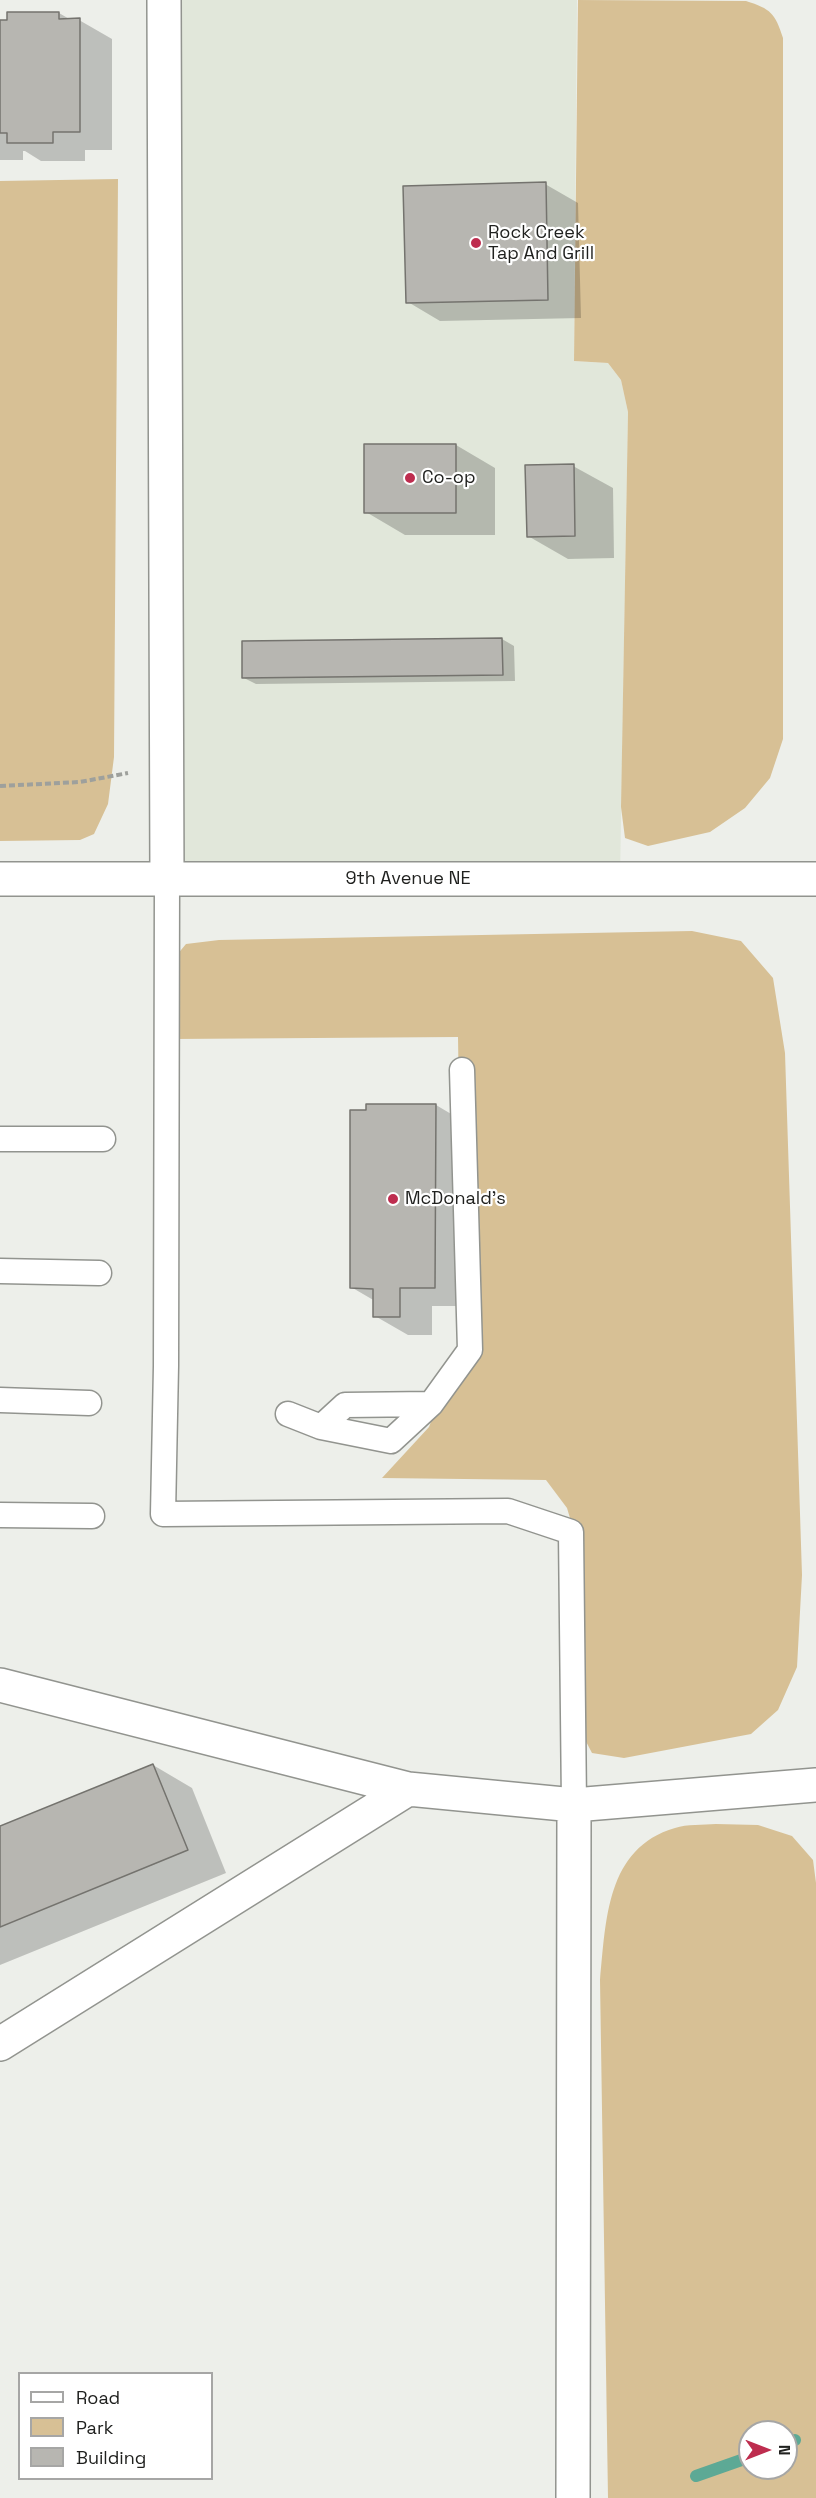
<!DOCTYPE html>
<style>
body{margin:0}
#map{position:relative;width:816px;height:2498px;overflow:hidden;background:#edefea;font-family:"Space Grotesk",sans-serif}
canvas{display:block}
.legend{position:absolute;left:18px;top:2372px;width:195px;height:108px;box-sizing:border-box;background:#fff;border:2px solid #a6a6a5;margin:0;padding:8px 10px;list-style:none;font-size:18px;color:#20211f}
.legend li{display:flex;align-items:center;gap:12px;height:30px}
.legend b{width:30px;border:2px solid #a6a6a5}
.north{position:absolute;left:738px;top:2420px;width:60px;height:60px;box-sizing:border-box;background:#fff;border:2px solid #a6a6a5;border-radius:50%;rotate:90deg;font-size:16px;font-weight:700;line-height:24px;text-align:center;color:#20211f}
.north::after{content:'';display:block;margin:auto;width:21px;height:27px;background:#be2d4f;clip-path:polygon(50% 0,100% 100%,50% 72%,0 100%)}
</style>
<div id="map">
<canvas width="816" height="2498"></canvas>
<ul class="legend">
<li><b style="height:8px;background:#fff"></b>Road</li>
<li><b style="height:16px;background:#d7c095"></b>Park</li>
<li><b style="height:16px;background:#b7b6b1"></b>Building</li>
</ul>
<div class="north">N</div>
</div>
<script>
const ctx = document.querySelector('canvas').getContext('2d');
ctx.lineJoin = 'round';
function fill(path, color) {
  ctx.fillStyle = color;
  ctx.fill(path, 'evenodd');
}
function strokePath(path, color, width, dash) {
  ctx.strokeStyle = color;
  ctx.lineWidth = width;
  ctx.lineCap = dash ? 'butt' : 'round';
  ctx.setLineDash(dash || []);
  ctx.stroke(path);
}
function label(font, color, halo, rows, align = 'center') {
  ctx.font = font + ' "Space Grotesk",sans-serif';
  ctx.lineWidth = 4.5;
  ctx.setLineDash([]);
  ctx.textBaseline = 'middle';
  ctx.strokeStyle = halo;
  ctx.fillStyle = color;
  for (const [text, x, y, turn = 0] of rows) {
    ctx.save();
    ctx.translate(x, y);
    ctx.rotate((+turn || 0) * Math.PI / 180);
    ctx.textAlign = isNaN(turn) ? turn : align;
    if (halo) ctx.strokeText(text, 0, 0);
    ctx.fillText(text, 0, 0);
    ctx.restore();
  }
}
fill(new Path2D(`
 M 164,0 L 577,0 L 574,361 L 608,363 L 621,380 L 628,412 L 620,879 L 167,879 Z`), '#e1e7da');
fill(new Path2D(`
 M 578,0 L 746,1 C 771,9 775,13 783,38 L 783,739 L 770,778 L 745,808 L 710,832 L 648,846 L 625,838 L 621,807 L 628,412 L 621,380 L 608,363 L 574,361 Z
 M 118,179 L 114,757 L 108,804 L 94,834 L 80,840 L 0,841 L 0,181 Z
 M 692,931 L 741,941 L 773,978 L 785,1053 L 802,1575 L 797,1667 L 778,1710 L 751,1734 L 624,1758 L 592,1753 L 580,1730 L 578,1545 L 567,1508 L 546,1480 L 382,1478 L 429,1427 L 457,1354 L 461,1232 L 458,1037 L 172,1039 L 176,956 L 186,944 L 219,940 Z
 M 716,1824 L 758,1825 L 792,1836 L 813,1860 L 816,1883 L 816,2498 L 608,2498 L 600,1980 C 606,1921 606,1848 675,1828 C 687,1824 703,1825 716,1824 ZM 750,2432 L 786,2432 L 786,2468 L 750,2468 Z`), '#d7c095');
fill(new Path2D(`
 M 9,13 L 59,13 L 71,20 L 79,20 L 112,39 L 112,150 L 85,150 L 85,161 L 41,161 L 25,151 L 23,151 L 23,160 L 0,160 L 0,20 L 9,22 Z
 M 545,184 L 578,203 L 581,318 L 440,321 L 408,302 Z
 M 456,445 L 495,468 L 495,535 L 405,535 L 366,512 Z
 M 573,466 L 613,488 L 614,558 L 568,559 L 528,536 Z
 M 502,639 L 514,646 L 515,681 L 256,684 L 244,678 Z
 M 436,1105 L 468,1124 L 468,1306 L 432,1306 L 432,1335 L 408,1335 L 375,1316 L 375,1301 L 351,1287 Z
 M 153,1765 L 192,1788 L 226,1873 L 0,1965 L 0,1828 Z`), '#0003');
strokePath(new Path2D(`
 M 786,2444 L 795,2440
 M 696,2476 L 750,2457`), '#5da995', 12);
const building = new Path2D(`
 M 7,12 L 59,12 L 59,19 L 80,18 L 80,132 L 53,132 L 53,143 L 7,143 L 7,133 L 0,133 L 0,20 L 7,20 Z
 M 546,182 L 548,300 L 406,303 L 403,186 Z
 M 364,444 L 456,444 L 456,513 L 364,513 Z
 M 574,464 L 575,536 L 527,537 L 525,465 Z
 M 502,638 L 503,675 L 242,678 L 242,641 Z
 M 366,1104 L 436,1104 L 435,1288 L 400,1288 L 400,1317 L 373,1317 L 373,1289 L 350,1288 L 350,1110 L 366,1110 Z
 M 153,1764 L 188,1850 L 0,1927 L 0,1826 Z`);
fill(building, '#b7b6b1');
strokePath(building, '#74736e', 1.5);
const service = new Path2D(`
 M 167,879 L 166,1366 L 163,1514 L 508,1511 L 571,1532 L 574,1805
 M 0,1139 L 103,1139
 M 0,1271 L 99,1273
 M 0,1400 L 89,1403
 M 288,1414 L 321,1427 L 391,1441 L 431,1404 L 470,1350 L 462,1070
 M 321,1427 L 345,1405 L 431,1404
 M 0,1515 L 92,1516`);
const minor = new Path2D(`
 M 164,0 L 167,879
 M 0,1685 L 408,1789 L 574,1805 L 816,1785
 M 0,2044 L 408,1789
 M 573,2498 L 574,1805`);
const tertiary = new Path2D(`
 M 0,879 L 816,879`);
strokePath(service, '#92948f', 27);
strokePath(minor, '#92948f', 36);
strokePath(tertiary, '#92948f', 36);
strokePath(new Path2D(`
 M 0,786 L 80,782 L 128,773`), '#9ea09c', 4, [6, 3]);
strokePath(service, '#fff', 24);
strokePath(minor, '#fff', 33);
strokePath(tertiary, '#fff', 33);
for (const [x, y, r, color] of [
 [476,243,6,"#be2d4f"],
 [410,478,6,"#be2d4f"],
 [393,1199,6,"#be2d4f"]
]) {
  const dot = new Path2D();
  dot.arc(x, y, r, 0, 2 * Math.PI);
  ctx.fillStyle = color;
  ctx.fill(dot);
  strokePath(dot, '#fff', 2);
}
label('18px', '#20211f', '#fff', [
 ["Rock Creek",488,233],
 ["Tap And Grill",488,254],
 ["Co-op",422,478],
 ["McDonald's",405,1199]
], 'left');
label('18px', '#20211f', '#fff', [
 ["9th Avenue NE",408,879]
]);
</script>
